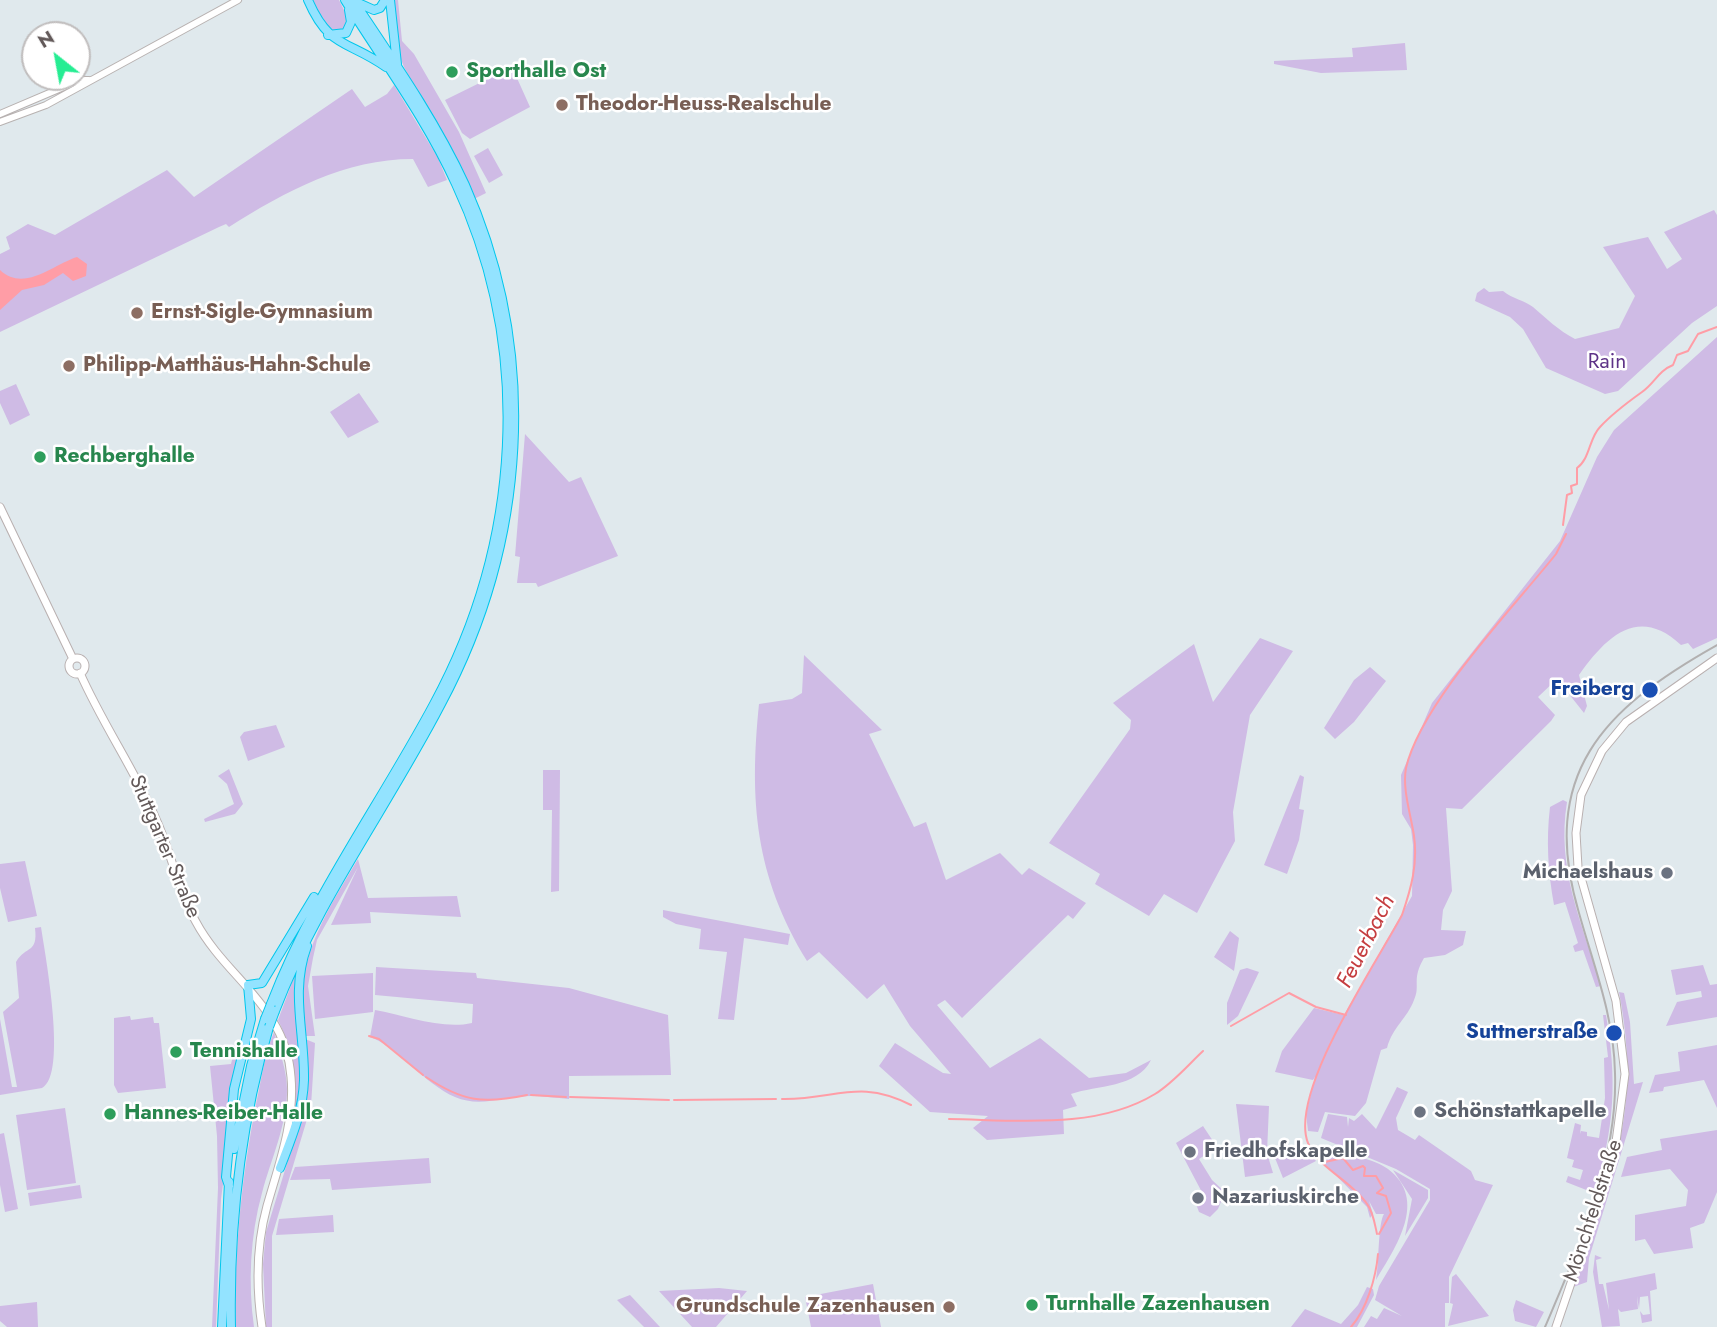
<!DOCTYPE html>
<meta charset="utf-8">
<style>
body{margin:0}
#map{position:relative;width:1717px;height:1327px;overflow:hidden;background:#e0e9ed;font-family:Jost,sans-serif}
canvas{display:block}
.north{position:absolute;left:21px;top:21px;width:70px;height:70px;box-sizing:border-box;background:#fff;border:2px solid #c0bdbd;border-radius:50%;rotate:329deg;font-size:19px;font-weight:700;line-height:28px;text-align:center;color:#625959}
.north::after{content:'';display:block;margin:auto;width:24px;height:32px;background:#26ed93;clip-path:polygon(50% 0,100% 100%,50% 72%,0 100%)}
</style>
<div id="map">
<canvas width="1717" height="1327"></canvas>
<div class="north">N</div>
</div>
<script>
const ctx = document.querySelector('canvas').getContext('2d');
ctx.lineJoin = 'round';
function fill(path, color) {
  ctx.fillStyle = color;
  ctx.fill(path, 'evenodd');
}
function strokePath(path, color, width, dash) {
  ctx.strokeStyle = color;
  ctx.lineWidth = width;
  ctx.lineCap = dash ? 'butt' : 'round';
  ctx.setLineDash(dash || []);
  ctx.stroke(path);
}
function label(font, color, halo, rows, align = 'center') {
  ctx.font = font + ' Jost,sans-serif';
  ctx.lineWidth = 5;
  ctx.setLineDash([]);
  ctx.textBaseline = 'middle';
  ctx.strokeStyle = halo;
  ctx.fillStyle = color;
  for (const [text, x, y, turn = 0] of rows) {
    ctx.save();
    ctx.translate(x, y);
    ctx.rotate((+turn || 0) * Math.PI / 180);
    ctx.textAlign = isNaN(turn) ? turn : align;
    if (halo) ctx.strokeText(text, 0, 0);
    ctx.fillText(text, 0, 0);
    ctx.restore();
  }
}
fill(new Path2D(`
 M 312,0 L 339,0 L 348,18 L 346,28 L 338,33 L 325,29 Z
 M 393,0 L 398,0 L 402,41 L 414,54 L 459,132 L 486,193 L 474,199 L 404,67 L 396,46 Z
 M 1405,43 L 1407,70 L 1321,73 L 1274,64 L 1274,61 L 1353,57 L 1352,48 Z
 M 512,67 L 530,107 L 470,139 L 462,133 L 445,100 Z
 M 394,85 L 438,158 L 447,180 L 428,187 L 413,159 C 345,159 286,191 229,227 L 226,224 L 219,227 L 0,332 L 0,254 L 10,249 L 6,237 L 28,224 L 55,235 L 167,170 L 194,197 L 352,89 L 365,107 L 387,94 Z
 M 488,148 L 503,175 L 489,183 L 474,156 Z
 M 1714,210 L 1717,215 L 1717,306 L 1692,323 L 1618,391 L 1605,394 L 1546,368 L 1523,329 L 1510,317 L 1475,301 L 1477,293 L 1484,288 L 1489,292 L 1503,291 C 1513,299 1524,300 1533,307 C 1547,319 1558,330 1575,339 L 1619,328 L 1635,296 L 1603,247 L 1648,237 L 1667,269 L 1682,259 L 1664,232 Z
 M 1717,337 L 1717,638 L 1693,649 L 1688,643 L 1681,645 C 1638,605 1606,637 1579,675 L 1587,706 L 1584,713 L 1557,679 L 1538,697 L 1555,715 L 1551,721 L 1462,809 L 1446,808 L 1452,891 L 1443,910 L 1441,930 L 1466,931 L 1463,945 L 1445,955 L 1424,958 C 1411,980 1421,985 1414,1000 C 1407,1019 1393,1026 1387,1048 L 1381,1050 L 1366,1103 L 1355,1116 L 1325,1112 L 1318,1132 L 1308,1131 L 1306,1114 L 1315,1077 L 1313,1080 L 1275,1072 L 1282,1051 L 1314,1008 L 1344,1015 L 1412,896 L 1413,845 L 1411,829 L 1402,814 L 1401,775 L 1432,703 L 1560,541 L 1597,457 L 1614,430 Z
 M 16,384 L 30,415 L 10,425 L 0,403 L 0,391 Z
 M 359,393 L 379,422 L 348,438 L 330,412 Z
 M 525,434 L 569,482 L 581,477 L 618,556 L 538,587 L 536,583 L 517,583 L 520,557 L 515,556 Z
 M 1260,638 L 1293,651 L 1250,715 L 1233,812 L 1235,841 L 1197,913 L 1164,894 L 1149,916 L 1095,884 L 1100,874 L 1049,843 L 1130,729 L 1131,720 L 1113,703 L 1194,644 L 1213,702 Z
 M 804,655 L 882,730 L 869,734 L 914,827 L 926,822 L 946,880 L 1000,853 L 1022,875 L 1029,868 L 1086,903 L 1073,919 L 1068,915 L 962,1018 L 945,1000 L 937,1005 L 990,1068 L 1040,1038 L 1089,1078 L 1126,1073 L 1151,1060 C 1137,1088 1097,1085 1071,1094 L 1077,1106 L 1063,1110 L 1064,1134 L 987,1140 L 973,1128 L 988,1116 L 930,1112 L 879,1066 L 895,1043 L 943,1073 L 951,1074 L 910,1026 L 884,984 L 867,999 L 819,952 L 807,961 C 755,876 749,801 759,704 L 792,699 L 802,693 Z
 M 1370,667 L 1386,681 L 1354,722 L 1335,739 L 1324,728 L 1354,680 Z
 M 276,725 L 285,747 L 248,761 L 240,737 L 244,732 Z
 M 229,769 L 243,804 L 235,814 L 205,822 L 204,819 L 234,804 L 227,784 L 218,776 Z
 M 543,770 L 560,770 L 559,891 L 551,892 L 552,810 L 543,810 Z
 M 1300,775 L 1304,777 L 1299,809 L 1304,810 L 1299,840 L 1287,874 L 1264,865 Z
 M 1563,800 L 1567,802 C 1556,868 1582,923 1601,986 L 1596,987 L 1583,950 L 1575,952 L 1573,946 L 1578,943 L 1565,902 L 1554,905 C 1548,871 1546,841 1550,807 Z
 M 358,859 L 368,898 L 457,896 L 461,917 L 370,912 L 371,923 L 331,925 L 358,867 L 317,940 L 313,958 L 308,986 L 315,1036 L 303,1036 C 293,964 322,919 358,859 Z
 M 25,861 L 37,916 L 8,922 L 0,888 L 0,864 Z
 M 663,910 L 790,934 L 788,945 L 744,938 L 734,1020 L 718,1019 L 727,952 L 699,949 L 701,929 L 676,924 L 663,917 Z
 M 41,927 C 45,954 68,1075 42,1088 L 0,1095 L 0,1019 L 12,1087 L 17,1087 L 3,1012 L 19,998 L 16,962 C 26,945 38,954 35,928 Z
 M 1230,931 L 1239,938 L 1234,971 L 1214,957 Z
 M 299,964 L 294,996 L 302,1070 L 301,1092 L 291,1136 C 297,1094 297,1058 278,1020 Z
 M 1703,965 L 1710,985 L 1717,984 L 1717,1017 L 1666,1026 L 1677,1002 L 1702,997 L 1701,991 L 1676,995 L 1671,970 Z
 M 376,967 L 476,973 L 477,978 L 569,988 L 668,1015 L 671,1075 L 569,1076 L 569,1099 C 556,1098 543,1096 531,1096 C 505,1096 480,1108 455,1097 C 426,1085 393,1044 370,1037 L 375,1010 C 404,1015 442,1030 472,1023 L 473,1004 L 375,995 Z
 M 1247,968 L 1259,972 L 1238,1016 L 1227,1025 L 1227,1003 L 1240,970 Z
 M 373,973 L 373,1012 L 315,1019 L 312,976 Z
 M 1619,992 L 1624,993 L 1630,1022 L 1634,1084 L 1643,1082 L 1589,1258 L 1587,1282 L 1573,1287 C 1613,1178 1642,1110 1619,992 Z
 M 1603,1015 L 1606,1015 C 1617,1079 1615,1128 1594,1193 L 1566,1182 L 1568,1176 L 1580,1180 L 1583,1170 L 1572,1167 L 1574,1160 L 1567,1158 L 1575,1123 L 1581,1125 L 1580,1134 L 1581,1131 L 1587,1132 L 1587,1136 L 1599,1138 L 1605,1098 L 1604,1058 L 1608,1057 Z
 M 130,1016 L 131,1020 L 153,1017 L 154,1023 L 159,1023 L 166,1088 L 118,1093 L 114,1085 L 114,1018 Z
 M 274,1032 C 279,1049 287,1071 287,1089 C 287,1126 271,1159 262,1193 C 250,1236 248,1284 254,1327 L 235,1327 C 234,1251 242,1173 257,1099 C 262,1076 265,1053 274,1032 Z
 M 305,1039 L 315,1043 L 311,1106 L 272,1236 L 272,1327 L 266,1327 L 263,1264 L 266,1232 L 300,1121 Z
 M 242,1044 L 221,1199 L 216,1327 L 212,1327 L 218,1188 L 217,1136 L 210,1066 L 231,1064 L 235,1048 L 208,1052 L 208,1048 Z
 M 1717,1045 L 1717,1108 L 1704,1080 L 1664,1087 L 1663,1091 L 1649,1093 L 1655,1075 L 1680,1071 L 1678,1052 Z
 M 1397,1087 L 1408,1092 L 1396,1118 L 1398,1130 L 1415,1140 L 1419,1135 L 1471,1171 L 1475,1180 L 1493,1185 L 1449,1277 L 1449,1303 L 1445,1303 L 1445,1327 L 1364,1327 L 1371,1316 L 1377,1319 L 1384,1308 L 1402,1316 L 1375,1300 L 1379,1286 L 1430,1200 L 1430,1189 L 1396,1169 L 1321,1138 L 1328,1114 L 1347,1117 L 1348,1127 L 1349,1118 L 1354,1121 L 1362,1114 L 1376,1129 Z
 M 1236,1104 L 1269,1106 L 1267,1153 L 1273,1173 L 1245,1177 Z
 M 65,1108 L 76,1183 L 27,1190 L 16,1115 Z
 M 1203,1126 L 1217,1147 L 1199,1159 L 1212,1180 L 1225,1192 L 1218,1209 L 1210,1217 L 1199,1212 L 1196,1204 L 1205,1198 L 1176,1143 Z
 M 1717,1130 L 1717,1192 L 1704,1223 L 1690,1228 L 1693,1248 L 1654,1254 L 1645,1239 L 1635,1241 L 1635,1215 L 1686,1206 L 1688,1190 L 1670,1169 L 1621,1177 L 1627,1157 L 1662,1150 L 1660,1139 Z
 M 4,1133 L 18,1209 L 5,1212 L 0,1185 L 0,1134 Z
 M 1311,1145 L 1319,1153 L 1328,1146 C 1344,1154 1375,1159 1388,1169 C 1429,1200 1395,1248 1376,1280 C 1379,1264 1378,1223 1384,1214 L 1376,1214 L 1369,1201 L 1373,1214 L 1370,1218 L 1367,1207 L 1308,1147 Z
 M 1306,1146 L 1316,1161 L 1283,1178 L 1273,1153 Z
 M 429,1158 L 431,1183 L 332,1190 L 330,1179 L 290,1180 L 295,1167 Z
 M 1393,1170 L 1428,1190 L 1428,1198 L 1405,1236 L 1412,1199 Z
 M 80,1185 L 82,1198 L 30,1206 L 28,1193 Z
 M 333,1215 L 334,1232 L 276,1235 L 279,1219 Z
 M 1595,1255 L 1602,1258 L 1596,1260 L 1599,1284 L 1603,1284 L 1609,1310 L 1606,1283 L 1655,1273 L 1657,1289 L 1650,1291 L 1652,1321 L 1642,1323 L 1640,1311 L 1643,1315 L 1650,1314 L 1648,1296 L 1640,1297 L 1639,1309 L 1637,1296 L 1638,1309 L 1621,1312 L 1618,1309 L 1620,1326 L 1602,1327 L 1593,1272 Z
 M 1456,1274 L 1489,1316 L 1448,1326 L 1453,1304 L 1450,1303 L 1452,1277 Z
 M 873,1284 L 881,1327 L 811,1327 L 805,1297 Z
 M 1367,1287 L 1373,1289 L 1374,1295 L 1357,1327 L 1291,1327 L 1305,1309 L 1341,1324 L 1358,1305 Z
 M 719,1288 L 747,1291 L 716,1327 L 692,1327 L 659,1291 Z
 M 630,1295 L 660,1327 L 644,1327 L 617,1300 Z
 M 1516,1300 L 1544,1312 L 1536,1327 L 1515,1321 L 1513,1310 Z
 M 37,1302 L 38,1327 L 7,1327 L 0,1321 L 0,1306 Z`), '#cfbbe5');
fill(new Path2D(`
 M 77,257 L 87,264 L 86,276 L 73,281 L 63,273 L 44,285 L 22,290 L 0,310 L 0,270 C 24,293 54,264 77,257 Z`), '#ff9da6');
strokePath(new Path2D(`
 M 1563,525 L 1567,495 L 1572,493 L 1571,486 L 1577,484 L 1577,468 C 1590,459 1589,438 1600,427 C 1612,414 1628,402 1642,392 C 1655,383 1658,371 1673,365 L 1677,355 L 1688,351 L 1698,334 L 1717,327
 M 1231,1026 L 1289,993 L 1316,1007 L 1346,1015
 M 369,1036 L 379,1039 L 423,1075
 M 426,1077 C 463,1102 484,1104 527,1095
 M 531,1095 L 566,1097
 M 570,1097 L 669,1100
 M 782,1099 C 836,1100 858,1078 911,1105
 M 674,1100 L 776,1099
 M 949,1119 C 1016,1120 1096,1130 1155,1094 C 1173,1083 1188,1065 1203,1051
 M 1325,1162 L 1343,1158 L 1353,1170 L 1363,1166 L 1365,1168 L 1364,1176 L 1376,1176 L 1383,1188 L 1377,1193 L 1386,1196 L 1391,1213 L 1379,1234
 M 1377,1234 C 1375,1225 1373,1211 1367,1204 C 1352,1181 1319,1169 1308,1143 C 1288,1093 1377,962 1402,915 C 1411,889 1418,864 1414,836 C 1411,815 1402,789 1406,768 C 1421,703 1513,608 1556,554 L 1566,534
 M 1351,1327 C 1367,1309 1376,1277 1378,1254`), '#ff9da6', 2);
const tertiary = new Path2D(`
 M 0,114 L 80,80 L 89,80
 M 0,122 L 46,105 L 238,0`);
const secondary = new Path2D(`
 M 0,507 L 73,659
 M69 666a8 8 0 1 1 16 0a8 8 0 1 1-16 0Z
 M 80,673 C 102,723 134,769 156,819 C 171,852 178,890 196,922 C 226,978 286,1006 291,1077 C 295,1121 279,1164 267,1206 C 256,1246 256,1287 262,1327
 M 1556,1327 L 1614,1157 L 1625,1074 L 1616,1001 L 1578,867 L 1576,833 L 1581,795 L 1602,751 L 1626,722 L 1717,658`);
const trunk = new Path2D(`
 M 308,0 C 329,49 348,40 386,67
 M 390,0 L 397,64
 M 356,2 L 374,10 L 380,8 L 385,0
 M 328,35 L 346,33 L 351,22 L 349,10
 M 271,1004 C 312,897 380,805 434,704 C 521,543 534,351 456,184 C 426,118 383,61 345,0
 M 275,1011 C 317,901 387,808 441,704 C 527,542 540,354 465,185 C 435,120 393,60 353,0
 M 234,1149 L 251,1066 L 265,1019
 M 280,1168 C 291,1139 303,1112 304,1080 C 305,1033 290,992 307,946
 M 229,1186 L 226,1177 L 234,1089 L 251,1019 L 248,985 L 262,983 L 314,897
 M 222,1327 L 229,1182
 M 231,1327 C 229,1224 240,1126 269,1027`);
strokePath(tertiary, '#b8b2b1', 8);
strokePath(secondary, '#b9b0b0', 9);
strokePath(trunk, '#00c7ec', 10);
strokePath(tertiary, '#fff', 6);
strokePath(secondary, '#fff', 7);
strokePath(trunk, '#93e3ff', 8);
strokePath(new Path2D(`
 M 1545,1327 C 1579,1247 1618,1161 1615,1073 C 1614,1016 1594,967 1579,913 C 1538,774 1603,709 1717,645`), '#b2b0b0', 2);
const trunkBridge = new Path2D(`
 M 265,1019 L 271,1004
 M 269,1027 L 275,1011`);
strokePath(trunkBridge, '#00c7ec', 10, []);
strokePath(trunkBridge, '#93e3ff', 8);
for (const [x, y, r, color] of [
 [452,72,7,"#2e9e5b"],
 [562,105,7,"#8d6e63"],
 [137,313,7,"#8d6e63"],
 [69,366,7,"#8d6e63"],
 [40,457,7,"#2e9e5b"],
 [1650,690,9,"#1a4fb4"],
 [1667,873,7,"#6b7280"],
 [1614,1033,9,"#1a4fb4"],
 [176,1052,7,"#2e9e5b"],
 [1420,1112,7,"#6b7280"],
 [110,1114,7,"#2e9e5b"],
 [1190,1152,7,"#6b7280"],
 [1198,1198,7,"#6b7280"],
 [1032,1305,7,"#2e9e5b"],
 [949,1307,7,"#8d6e63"]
]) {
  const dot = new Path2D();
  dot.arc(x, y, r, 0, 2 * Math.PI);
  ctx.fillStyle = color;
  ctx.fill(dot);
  strokePath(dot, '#fff', 2.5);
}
label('bold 21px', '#27864d', '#fff', [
 ["Sporthalle Ost",466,72],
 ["Rechberghalle",54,457],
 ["Tennishalle",190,1052],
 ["Hannes-Reiber-Halle",124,1114],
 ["Turnhalle Zazenhausen",1046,1305]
], 'left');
label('bold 21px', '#785e54', '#fff', [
 ["Theodor-Heuss-Realschule",576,105],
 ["Ernst-Sigle-Gymnasium",151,313],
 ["Philipp-Matthäus-Hahn-Schule",83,366],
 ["Grundschule Zazenhausen",935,1307,"right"]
], 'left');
label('21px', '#5e3387', '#fff', [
 ["Rain",1607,363]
]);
label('bold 21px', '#164399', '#fff', [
 ["Freiberg",1634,690],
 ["Suttnerstraße",1598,1033]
], 'right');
label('21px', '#625959', '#fff', [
 ["Stuttgarter Straße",164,847,67],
 ["Mönchfeldstraße",1594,1211,-72]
]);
label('bold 21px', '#5b616d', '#fff', [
 ["Michaelshaus",1653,873,"right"],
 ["Schönstattkapelle",1434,1112],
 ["Friedhofskapelle",1204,1152],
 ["Nazariuskirche",1212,1198]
], 'left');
label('italic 23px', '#c53e40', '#fff', [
 ["Feuerbach",1367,942,-63]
]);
</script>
